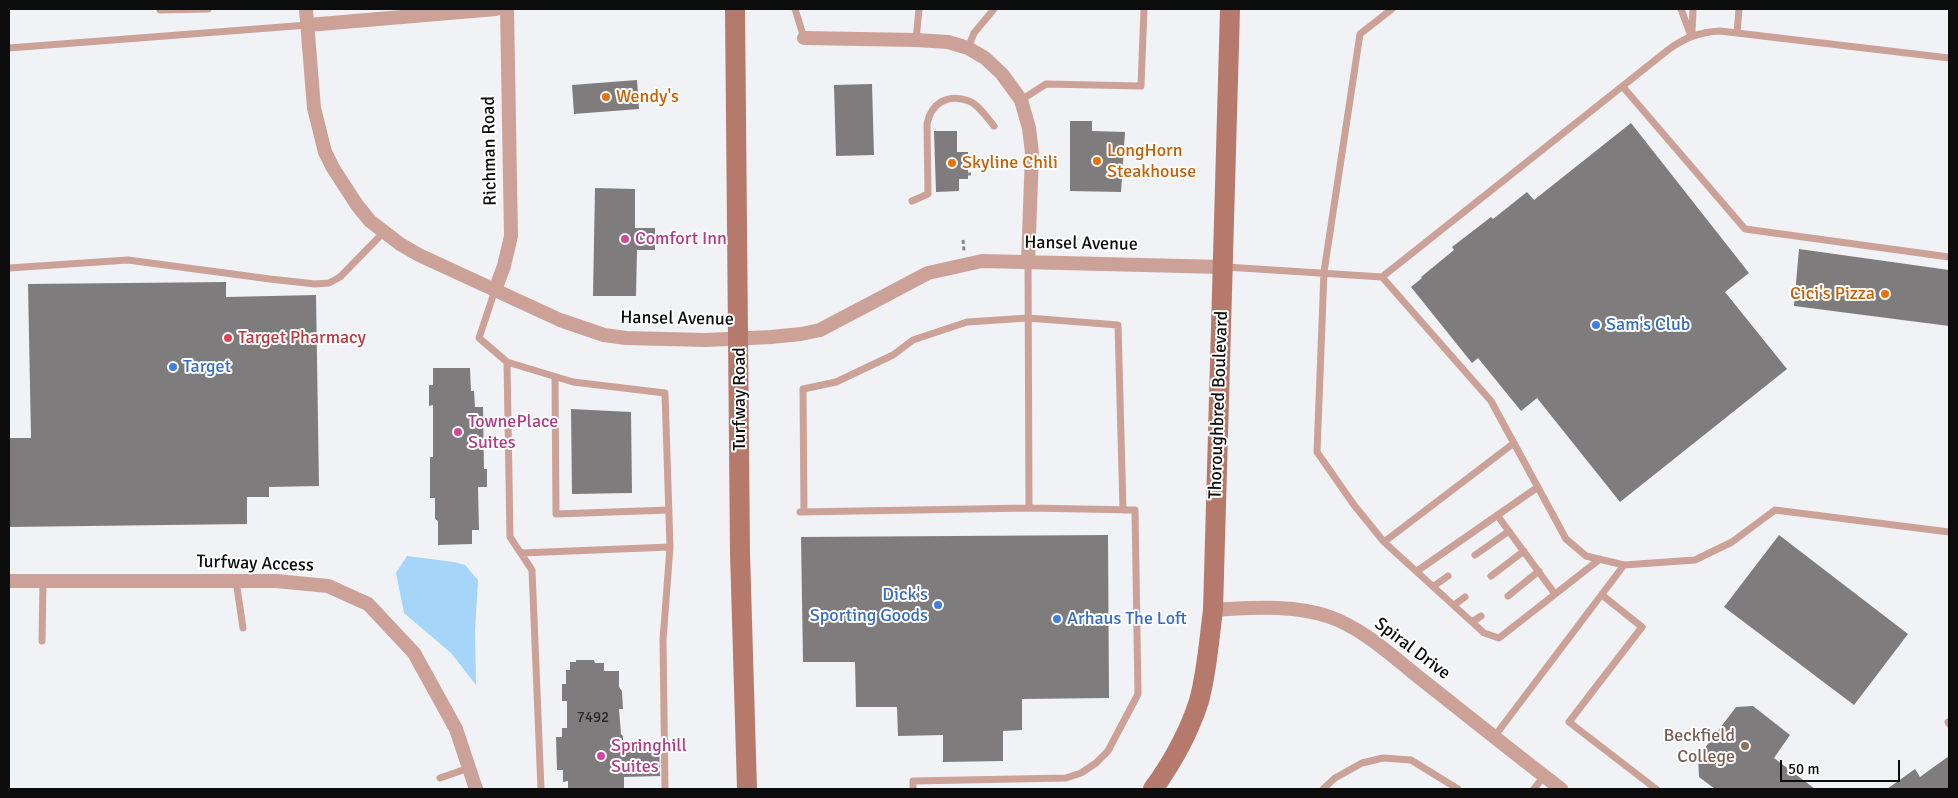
<!DOCTYPE html>
<style>
body{margin:0}
#map{position:relative;width:1958px;height:798px;overflow:hidden;background:#f1f2f5;font-family:Signika,sans-serif}
canvas{display:block}
.frame{position:absolute;inset:0;border:10px solid #0c0c0d;pointer-events:none}
.scale{position:absolute;left:1780px;top:760px;width:120px;height:22px;box-sizing:border-box;border:2px solid #0c0c0d;border-top:0;padding-left:6px;font-size:15px;line-height:18px;white-space:nowrap;color:#0c0c0d;-webkit-text-stroke:4px #fff;paint-order:stroke}
</style>
<div id="map">
<canvas width="1958" height="798"></canvas>
<div class="frame"></div>
<div class="scale">50 m</div>
</div>
<script>
const ctx = document.querySelector('canvas').getContext('2d');
ctx.lineJoin = 'round';
function fill(path, color) {
  ctx.fillStyle = color;
  ctx.fill(path, 'evenodd');
}
function strokePath(path, color, width, dash) {
  ctx.strokeStyle = color;
  ctx.lineWidth = width;
  ctx.lineCap = dash ? 'butt' : 'round';
  ctx.setLineDash(dash || []);
  ctx.stroke(path);
}
function label(font, color, halo, rows, align = 'center') {
  ctx.font = font + ' Signika,sans-serif';
  ctx.lineWidth = 4;
  ctx.setLineDash([]);
  ctx.textBaseline = 'middle';
  ctx.strokeStyle = halo;
  ctx.fillStyle = color;
  for (const [text, x, y, turn = 0] of rows) {
    ctx.save();
    ctx.translate(x, y);
    ctx.rotate((+turn || 0) * Math.PI / 180);
    ctx.textAlign = isNaN(turn) ? turn : align;
    if (halo) ctx.strokeText(text, 0, 0);
    ctx.fillText(text, 0, 0);
    ctx.restore();
  }
}
fill(new Path2D(`
 M 407,556 L 454,562 L 465,565 L 478,580 L 475,631 L 476,685 L 451,653 L 404,613 L 396,573 Z`), '#a5d5f8');
fill(new Path2D(`
 M 637,80 L 639,109 L 574,114 L 572,85 Z
 M 872,84 L 874,155 L 836,156 L 834,85 Z
 M 1070,121 L 1092,121 L 1092,131 L 1125,132 L 1121,192 L 1070,191 Z
 M 1631,123 L 1749,273 L 1725,292 L 1787,369 L 1620,502 L 1537,398 L 1521,411 L 1478,358 L 1472,363 L 1411,287 L 1422,278 L 1421,277 L 1454,250 L 1452,247 L 1491,217 L 1493,219 L 1527,192 L 1534,200 Z
 M 934,131 L 957,131 L 957,152 L 968,152 L 968,179 L 959,179 L 959,191 L 936,192 Z
 M 595,188 L 635,189 L 635,228 L 655,228 L 655,250 L 637,250 L 636,296 L 593,296 Z
 M 1799,249 L 1949,270 L 1949,326 L 1794,306 Z
 M 226,282 L 226,297 L 316,295 L 319,486 L 269,487 L 269,497 L 247,497 L 247,524 L 9,527 L 9,438 L 31,438 L 28,284 Z
 M 433,368 L 470,368 L 471,391 L 474,391 L 475,407 L 483,407 L 484,469 L 487,469 L 487,487 L 478,487 L 479,530 L 472,530 L 472,544 L 438,545 L 438,521 L 435,519 L 435,498 L 430,498 L 430,457 L 433,457 L 433,405 L 429,406 L 429,385 L 433,385 Z
 M 571,409 L 631,412 L 632,493 L 572,494 Z
 M 1108,535 L 1109,698 L 1022,699 L 1022,730 L 1003,731 L 1003,761 L 943,762 L 943,735 L 898,736 L 897,707 L 856,707 L 855,662 L 803,662 L 801,537 Z
 M 1779,535 L 1908,634 L 1854,705 L 1724,607 Z
 M 576,660 L 594,660 L 595,663 L 604,663 L 604,671 L 619,671 L 619,687 L 622,691 L 623,709 L 619,709 L 621,734 L 623,736 L 623,744 L 659,743 L 660,776 L 624,777 L 624,788 L 621,789 L 568,789 L 568,781 L 563,782 L 563,770 L 557,770 L 556,737 L 562,737 L 562,728 L 567,728 L 567,701 L 562,701 L 562,684 L 566,684 L 566,670 L 570,670 L 570,662 L 576,662 Z
 M 1753,706 L 1790,735 L 1774,758 L 1815,789 L 1715,789 L 1699,777 L 1698,757 L 1736,707 Z
 M 1949,756 L 1949,789 L 1887,789 L 1915,769 L 1920,777 Z`), '#7f7c7d');
strokePath(new Path2D(`
 M 968,174 L 971,174
 M 963,240 L 964,251`), '#878789', 3, [4, 2.5]);
strokePath(new Path2D(`
 M 795,9 L 804,38
 M 1392,9 L 1360,34 L 1324,272 L 1317,452 L 1354,505 L 1384,542 L 1484,633 L 1499,638 L 1600,559
 M 1681,9 L 1691,36
 M 160,10 L 208,9
 M 1692,33 L 1693,9
 M 1737,33 L 1739,9
 M 916,40 L 919,9
 M 9,48 L 308,25
 M 968,48 L 974,33 L 994,9
 M 1623,87 L 1745,229 L 1949,257
 M 1021,100 L 1046,84 L 1141,86 L 1144,9
 M 912,201 L 928,194 L 927,124 C 931,103 948,93 969,101 C 979,105 987,118 994,126
 M 1028,262 L 1029,508
 M 1226,267 L 1382,277 L 1491,401 L 1566,539 L 1586,556 L 1624,565 L 1695,560 L 1732,542 L 1775,510 L 1949,532
 M 9,268 L 128,260 L 270,279 L 315,284 L 329,283 L 340,277 L 384,232
 M 1382,277 L 1668,50 C 1684,38 1699,32 1720,31 L 1949,58
 M 495,290 L 479,338 L 507,362 L 510,537 L 532,570 L 541,789
 M 507,362 L 573,382 L 665,393 L 670,547
 M 555,377 L 556,514 L 669,510
 M 800,512 L 1029,508 L 1135,510 L 1138,694 L 1108,751 L 1096,763 L 1081,773 L 1066,778 L 913,781 L 913,789
 M 804,512 L 803,389 L 836,382 L 893,355 L 913,340 L 967,322 L 1028,318 L 1118,325 L 1123,510
 M 1497,515 L 1555,594
 M 1384,542 L 1514,443
 M 521,553 L 670,547 L 663,640 L 665,789
 M 1475,555 L 1509,531
 M 1417,571 L 1538,487
 M 1491,576 L 1524,551
 M 236,581 L 243,628
 M 1434,586 L 1448,576
 M 1602,595 L 1642,627 L 1569,722 L 1656,789
 M 1508,596 L 1539,571
 M 1454,605 L 1465,597
 M 1472,622 L 1481,616
 M 42,641 L 43,582
 M 1948,722 L 1949,724
 M 1494,737 L 1624,565
 M 440,778 L 469,768
 M 1323,789 L 1335,778 L 1362,763 L 1383,758 L 1411,760 L 1458,789
 M 1534,789 L 1544,776`), '#cca298', 7);
strokePath(new Path2D(`
 M 306,9 L 314,108 L 325,152 L 333,168 L 357,205 L 370,221 L 400,244 L 419,255 L 560,320 L 604,335 L 626,338 L 706,340 L 771,337 L 801,334 L 820,330 L 928,273 L 982,261 L 1223,267
 M 308,25 L 496,9
 M 804,38 L 916,40 L 948,42 L 968,48 L 985,58 L 1002,74 L 1021,100 L 1029,128 L 1032,153 L 1028,262
 M 495,290 L 504,266 L 511,236 L 507,9
 M 9,581 L 276,581 L 328,586 L 368,604 L 414,653 L 456,729 L 476,789
 M 1213,610 C 1252,608 1293,604 1330,617 C 1364,629 1393,657 1421,679 C 1468,716 1514,753 1561,789`), '#cca298', 14);
strokePath(new Path2D(`
 M 735,9 L 740,553 L 747,789
 M 1153,789 C 1172,763 1189,732 1199,701 C 1207,672 1209,640 1213,610 L 1230,9`), '#b67a6c', 20);
for (const [x, y, r, color] of [
 [606,97,5,"#e8710a"],
 [1097,161,5,"#e8710a"],
 [952,163,5,"#e8710a"],
 [625,239,5,"#d1479c"],
 [1885,294,5,"#e8710a"],
 [1596,325,5,"#3f7fe0"],
 [228,338,5,"#e0444e"],
 [173,367,5,"#3f7fe0"],
 [458,432,5,"#d1479c"],
 [938,605,5,"#3f7fe0"],
 [1057,619,5,"#3f7fe0"],
 [1745,746,5,"#8d6e63"],
 [601,756,5,"#d1479c"]
]) {
  const dot = new Path2D();
  dot.arc(x, y, r, 0, 2 * Math.PI);
  ctx.fillStyle = color;
  ctx.fill(dot);
  strokePath(dot, '#fff', 2);
}
label('15px', '#292829', null, [
 ["7492",593,718]
]);
label('18px', '#c56008', '#fff', [
 ["Wendy's",616,97],
 ["LongHorn",1107,151],
 ["Steakhouse",1107,172],
 ["Skyline Chili",962,163],
 ["Cici's Pizza",1875,294,"right"]
], 'left');
label('18px', '#0c0c0d', '#fff', [
 ["Richman Road",490,151,-91],
 ["Hansel Avenue",1081,244,1],
 ["Hansel Avenue",677,319,1],
 ["Turfway Road",740,399,-90],
 ["Thoroughbred Boulevard",1219,405,-88],
 ["Turfway Access",255,564,2],
 ["Spiral Drive",1412,649,37]
]);
label('18px', '#b23c85', '#fff', [
 ["Comfort Inn",635,239],
 ["TownePlace",468,422],
 ["Suites",468,443],
 ["Springhill",611,746],
 ["Suites",611,767]
], 'left');
label('18px', '#366cbe', '#fff', [
 ["Sam's Club",1606,325],
 ["Target",183,367],
 ["Dick's",928,595,"right"],
 ["Sporting Goods",928,616,"right"],
 ["Arhaus The Loft",1067,619]
], 'left');
label('18px', '#be3a42', '#fff', [
 ["Target Pharmacy",238,338]
], 'left');
label('18px', '#785e54', '#fff', [
 ["Beckfield",1735,736],
 ["College",1735,757]
], 'right');
</script>
